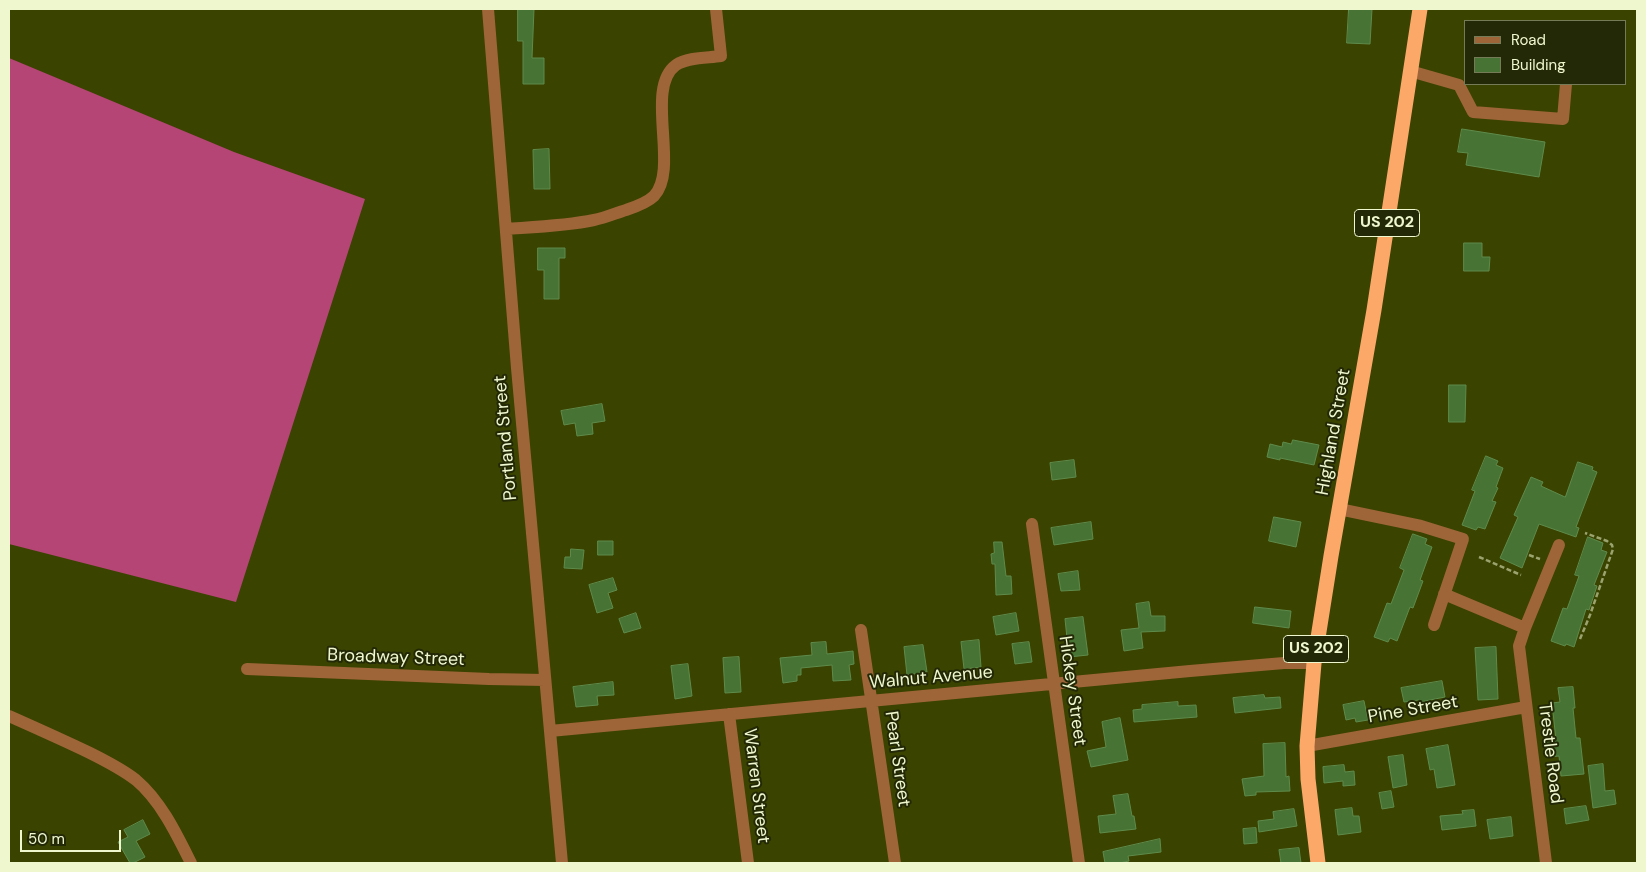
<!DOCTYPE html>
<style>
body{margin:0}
#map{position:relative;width:1646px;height:872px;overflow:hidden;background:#3b4300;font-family:"DM Sans",sans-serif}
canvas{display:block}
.frame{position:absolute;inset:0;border:10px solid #eff7cf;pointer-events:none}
.legend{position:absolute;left:1464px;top:20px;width:162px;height:65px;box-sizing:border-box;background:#232806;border:1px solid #757b56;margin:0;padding:6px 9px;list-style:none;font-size:15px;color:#eff7cf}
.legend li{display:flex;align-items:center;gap:10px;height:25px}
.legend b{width:25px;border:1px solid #757b56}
.scale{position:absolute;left:20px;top:830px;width:101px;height:22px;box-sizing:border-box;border:2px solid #eff7cf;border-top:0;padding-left:6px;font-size:15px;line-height:18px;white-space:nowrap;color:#eff7cf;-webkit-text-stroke:4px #232806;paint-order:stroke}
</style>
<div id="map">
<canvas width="1646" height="872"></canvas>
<div class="frame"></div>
<ul class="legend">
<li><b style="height:6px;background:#9e6539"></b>Road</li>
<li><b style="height:14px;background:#477334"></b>Building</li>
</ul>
<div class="scale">50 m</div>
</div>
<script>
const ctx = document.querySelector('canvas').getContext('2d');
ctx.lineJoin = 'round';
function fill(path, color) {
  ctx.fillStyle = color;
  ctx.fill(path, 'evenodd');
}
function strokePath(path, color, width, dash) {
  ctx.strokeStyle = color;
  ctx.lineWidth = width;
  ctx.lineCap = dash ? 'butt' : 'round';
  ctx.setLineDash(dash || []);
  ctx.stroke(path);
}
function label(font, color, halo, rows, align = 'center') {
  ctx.font = font + ' "DM Sans",sans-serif';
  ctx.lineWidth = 4;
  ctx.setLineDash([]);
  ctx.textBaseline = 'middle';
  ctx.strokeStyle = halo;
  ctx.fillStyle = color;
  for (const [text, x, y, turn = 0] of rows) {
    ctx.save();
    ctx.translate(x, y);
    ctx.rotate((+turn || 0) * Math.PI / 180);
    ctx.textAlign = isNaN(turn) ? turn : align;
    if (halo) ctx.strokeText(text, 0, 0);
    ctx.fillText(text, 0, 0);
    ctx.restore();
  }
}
fill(new Path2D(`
 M 9,58 L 234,152 L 365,199 L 236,602 L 9,544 Z`), '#b44574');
const building = new Path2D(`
 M 518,9 L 534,9 L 532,58 L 544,58 L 544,84 L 523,84 L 523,41 L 518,41 Z
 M 1349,9 L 1372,9 L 1370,44 L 1347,43 Z
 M 1462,129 L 1545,142 L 1539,177 L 1466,165 L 1468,153 L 1458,152 Z
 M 549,149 L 550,189 L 534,189 L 533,150 Z
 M 1464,243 L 1482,243 L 1482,257 L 1490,257 L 1489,271 L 1464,271 Z
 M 538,248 L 565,248 L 565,258 L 559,258 L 559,299 L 544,299 L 544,270 L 538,270 Z
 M 1449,385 L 1466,385 L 1465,422 L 1449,422 Z
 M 602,404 L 605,421 L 592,423 L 593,434 L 577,436 L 575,423 L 564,425 L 561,411 Z
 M 1293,440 L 1319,445 L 1314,465 L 1280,458 L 1280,460 L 1267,457 L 1270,444 L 1282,447 L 1283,442 L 1291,444 Z
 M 1486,456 L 1498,461 L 1496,465 L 1503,468 L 1496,487 L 1498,488 L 1492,501 L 1496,502 L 1485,529 L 1478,527 L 1476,530 L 1462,525 L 1475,491 L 1472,490 Z
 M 1074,460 L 1076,477 L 1052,480 L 1050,463 Z
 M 1578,462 L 1593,467 L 1592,470 L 1597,472 L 1576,527 L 1579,528 L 1576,537 L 1539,524 L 1522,568 L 1500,558 L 1518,517 L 1514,515 L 1531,477 L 1543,482 L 1541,486 L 1565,497 Z
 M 1274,517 L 1301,522 L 1296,547 L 1269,541 Z
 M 1091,522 L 1093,539 L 1054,545 L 1051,528 Z
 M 1413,534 L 1427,539 L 1425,544 L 1432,547 L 1420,580 L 1423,581 L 1413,608 L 1410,607 L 1397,641 L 1390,638 L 1388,642 L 1374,637 L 1387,603 L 1391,604 L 1404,570 L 1400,568 Z
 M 1588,537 L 1603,543 L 1601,550 L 1607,552 L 1594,585 L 1597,586 L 1589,610 L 1586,609 L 1574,647 L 1566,644 L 1565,646 L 1551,641 L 1563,608 L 1567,609 L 1579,576 L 1575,575 Z
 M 598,541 L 613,541 L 613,555 L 598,555 Z
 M 994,542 L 1002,542 L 1006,576 L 1011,576 L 1012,594 L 996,595 L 995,564 L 992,564 L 991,554 L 994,553 Z
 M 571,549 L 584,550 L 582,569 L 564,568 L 565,557 L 570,557 Z
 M 1078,571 L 1080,590 L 1061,591 L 1058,574 Z
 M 613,578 L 617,590 L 608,593 L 613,608 L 597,613 L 589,585 Z
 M 1149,602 L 1151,616 L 1165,616 L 1165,631 L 1141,632 L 1143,648 L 1124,651 L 1121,630 L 1139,628 L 1136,604 Z
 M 1255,607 L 1291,611 L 1289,628 L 1253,623 Z
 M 636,613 L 641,628 L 624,633 L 619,619 Z
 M 1016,613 L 1019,631 L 996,635 L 993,617 Z
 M 1083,617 L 1088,655 L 1069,657 L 1065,619 Z
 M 979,640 L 981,667 L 964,669 L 961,642 Z
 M 826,642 L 827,654 L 853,651 L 854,664 L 849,665 L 851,680 L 833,681 L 832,665 L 801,668 L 801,675 L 797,675 L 797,681 L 783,683 L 780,658 L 812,655 L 811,643 Z
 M 1029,642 L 1032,662 L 1015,664 L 1012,644 Z
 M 923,645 L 927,672 L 907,675 L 904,647 Z
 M 1496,647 L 1498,699 L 1478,700 L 1475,648 Z
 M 739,657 L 741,692 L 725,693 L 723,658 Z
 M 688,664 L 692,696 L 675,699 L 671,666 Z
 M 1442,681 L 1445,697 L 1420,702 L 1419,700 L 1404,702 L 1401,688 Z
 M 613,682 L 614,695 L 597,696 L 598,705 L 576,707 L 573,687 Z
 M 1573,687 L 1575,708 L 1573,708 L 1576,738 L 1580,738 L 1584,774 L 1561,776 L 1559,756 L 1548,757 L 1547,742 L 1556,740 L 1552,703 L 1560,702 L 1558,688 Z
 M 1264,695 L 1265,698 L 1280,697 L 1281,708 L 1235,713 L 1233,698 Z
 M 1364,701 L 1368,720 L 1356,722 L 1355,718 L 1346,720 L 1343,705 Z
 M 1178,702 L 1178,706 L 1196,705 L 1197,717 L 1134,722 L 1133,710 L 1142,709 L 1142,705 Z
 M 1120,718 L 1128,760 L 1091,767 L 1087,751 L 1106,747 L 1102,722 Z
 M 1285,743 L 1286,777 L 1289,776 L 1290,791 L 1256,792 L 1256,795 L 1245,796 L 1242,779 L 1264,776 L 1263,744 Z
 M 1448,745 L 1455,785 L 1437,788 L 1434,769 L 1430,770 L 1426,749 Z
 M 1403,755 L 1407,785 L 1393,788 L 1388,757 Z
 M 1603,764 L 1605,791 L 1614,790 L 1616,804 L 1593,808 L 1588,766 Z
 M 1344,765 L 1345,772 L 1354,771 L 1355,785 L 1343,786 L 1343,781 L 1324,783 L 1323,767 Z
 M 1391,791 L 1394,807 L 1382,809 L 1379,793 Z
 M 1128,794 L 1132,816 L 1134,816 L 1136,829 L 1100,833 L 1098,816 L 1116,814 L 1113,796 Z
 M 1586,806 L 1589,820 L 1566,824 L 1564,809 Z
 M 1352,808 L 1353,816 L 1359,816 L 1361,832 L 1338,835 L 1335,810 Z
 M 1294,809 L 1297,826 L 1259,832 L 1258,821 L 1274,819 L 1273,812 Z
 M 1474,810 L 1476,826 L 1442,830 L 1440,816 L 1463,814 L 1462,811 Z
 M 1511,817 L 1513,836 L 1490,839 L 1487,820 Z
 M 143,820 L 150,834 L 136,841 L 145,857 L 133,863 L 130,863 L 118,842 L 128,837 L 124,830 Z
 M 1256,828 L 1257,843 L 1244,844 L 1243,829 Z
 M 1160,839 L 1161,852 L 1128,856 L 1129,861 L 1119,863 L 1105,863 L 1103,852 Z
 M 1299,848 L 1301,863 L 1281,863 L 1279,850 Z`);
fill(building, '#477334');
strokePath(building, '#5e8b4b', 1);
strokePath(new Path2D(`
 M 1529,555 L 1540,559
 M 1479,557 L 1521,575
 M 1580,639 L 1590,615 L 1613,549 L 1612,545 L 1607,541 L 1585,533`), '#9ba36e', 2.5, [5, 2.5]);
strokePath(new Path2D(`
 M 488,9 L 517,368 L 562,863
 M 1410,71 L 1459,85 L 1473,112 L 1563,119 L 1566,84
 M 506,229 C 535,227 565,226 594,220 C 605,218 616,213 626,210 C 635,207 647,203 654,196 C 680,169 644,88 676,65 C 688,57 708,58 721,56 L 716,9
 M 1339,509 L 1421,526 L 1463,539 L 1434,625
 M 1032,524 L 1079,863
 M 1444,594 L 1525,628 L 1559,545
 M 1525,628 L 1519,646 L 1546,863
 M 861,630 L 895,863
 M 247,669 L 489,679 L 545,680
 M 729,714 L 748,863
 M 9,716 C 36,728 63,740 90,753 C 106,761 122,769 136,780 C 161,801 177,835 191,863
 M 550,731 L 1190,671 L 1284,663 L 1314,663
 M 1307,746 L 1526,707`), '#9e6539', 12);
strokePath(new Path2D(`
 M 1318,863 L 1308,779 L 1307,746 L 1314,663 L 1331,556 L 1374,310 L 1420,9`), '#fba869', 15);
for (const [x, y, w] of [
 [1387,223,65],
 [1316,649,65]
]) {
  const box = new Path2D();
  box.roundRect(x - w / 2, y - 13.5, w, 27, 4);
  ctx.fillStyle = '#232806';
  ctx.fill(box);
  strokePath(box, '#eff7cf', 1);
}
label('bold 16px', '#eff7cf', null, [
 ["US 202",1387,223],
 ["US 202",1316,649]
]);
label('18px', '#eff7cf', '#232806', [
 ["Highland Street",1334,432,-80],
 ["Portland Street",506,438,-95],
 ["Broadway Street",396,658,2],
 ["Walnut Avenue",931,678,-5],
 ["Hickey Street",1072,691,82],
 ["Pine Street",1413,710,-10],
 ["Trestle Road",1550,753,83],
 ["Pearl Street",897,759,82],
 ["Warren Street",756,786,83]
]);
</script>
